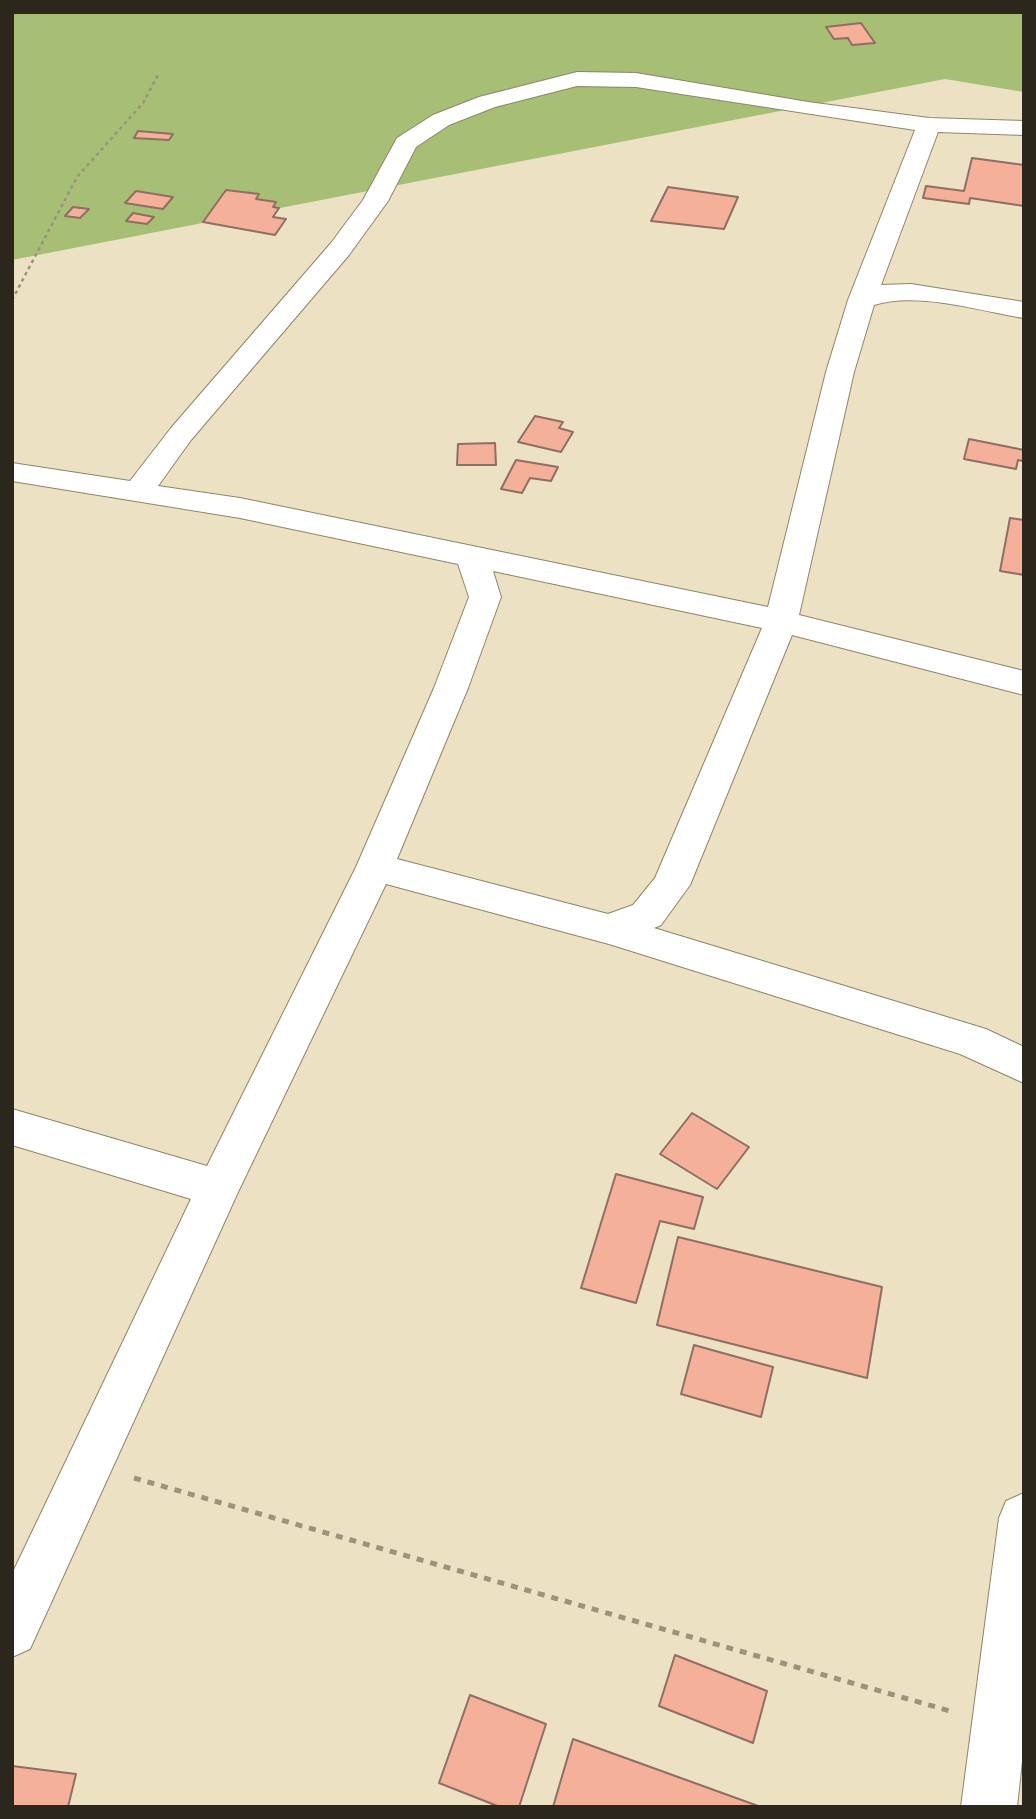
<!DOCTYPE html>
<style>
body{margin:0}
#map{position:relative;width:1036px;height:1819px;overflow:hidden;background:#ede1c3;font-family:Helvetica,sans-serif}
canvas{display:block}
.frame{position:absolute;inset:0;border:14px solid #2c271c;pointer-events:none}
</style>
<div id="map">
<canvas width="1036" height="1819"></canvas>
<div class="frame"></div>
</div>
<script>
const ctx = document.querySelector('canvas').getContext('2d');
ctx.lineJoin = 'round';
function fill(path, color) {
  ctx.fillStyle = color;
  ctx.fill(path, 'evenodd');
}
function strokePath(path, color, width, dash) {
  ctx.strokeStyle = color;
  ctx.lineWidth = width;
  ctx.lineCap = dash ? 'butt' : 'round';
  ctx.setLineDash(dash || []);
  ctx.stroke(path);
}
fill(new Path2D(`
 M 12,12 L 1024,12 L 1024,92 L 945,79 L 12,260 Z`), '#a6bf75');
const building = new Path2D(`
 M 861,23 L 875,43 L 852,45 L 848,38 L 834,39 L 826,27 Z
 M 138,131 L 173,134 L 169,140 L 134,138 Z
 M 972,158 L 1024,165 L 1024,206 L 970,198 L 969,204 L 923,198 L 926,186 L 964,191 Z
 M 668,187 L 738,197 L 724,229 L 651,221 Z
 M 226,190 L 259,194 L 256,199 L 276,202 L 273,207 L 279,208 L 273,217 L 286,219 L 275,235 L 203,222 Z
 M 136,191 L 173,197 L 163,209 L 125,203 Z
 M 73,207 L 89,209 L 80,218 L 65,216 Z
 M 133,213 L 154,217 L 147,224 L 126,221 Z
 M 535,416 L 563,422 L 559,428 L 573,432 L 561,452 L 518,442 Z
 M 969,439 L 1024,450 L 1023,461 L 1018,460 L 1016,469 L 964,459 Z
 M 495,443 L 496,465 L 457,465 L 458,444 Z
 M 516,460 L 558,467 L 551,481 L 530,478 L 522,493 L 501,489 Z
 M 1010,518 L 1024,520 L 1024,575 L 1000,571 Z
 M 692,1113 L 749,1147 L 717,1189 L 660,1154 Z
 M 616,1174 L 703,1197 L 694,1229 L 660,1221 L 636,1303 L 581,1288 Z
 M 678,1237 L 882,1287 L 867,1378 L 657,1325 Z
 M 694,1345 L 773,1367 L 761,1417 L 681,1394 Z
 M 675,1655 L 767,1691 L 753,1743 L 659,1706 Z
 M 470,1695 L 546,1724 L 519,1807 L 500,1807 L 439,1783 Z
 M 573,1739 L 761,1807 L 553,1807 Z
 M 12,1766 L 76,1774 L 68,1807 L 12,1807 Z`);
fill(building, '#f5b099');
strokePath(building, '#8e6f65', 2);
const minor = new Path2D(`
 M 577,72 L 636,73 L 808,102 L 929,118 L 1024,121 L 1024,135 L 938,132 L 881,285 L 911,284 L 1024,302 L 1024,318 C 981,311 915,291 874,305 L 854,372 L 799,615 L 1024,671 L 1024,695 L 792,635 L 690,885 L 661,925 L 654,928 L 986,1029 L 1024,1047 L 1024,1083 L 960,1054 L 609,944 L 386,884 L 239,1190 L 30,1649 L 12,1657 L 12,1574 L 191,1199 L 12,1145 L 12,1109 L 207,1166 L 356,867 L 434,688 L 469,597 L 458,564 L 240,518 L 12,481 L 12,463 L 130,481 L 171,428 L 331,243 L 363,200 L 397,138 L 433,115 L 479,97 ZM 577,86 L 636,87 L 915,130 L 848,300 L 826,372 L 768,607 L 240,498 L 158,486 L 191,440 L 349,255 L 388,201 L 416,147 L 449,125 L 495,107 ZM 493,571 L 762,628 L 655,878 L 633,905 L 608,914 L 397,859 L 468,688 L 501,597 Z
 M 1024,1493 L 1024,1743 L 1017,1807 L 961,1807 L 999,1518 L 1006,1501 Z`);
strokePath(minor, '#90856a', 2);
strokePath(new Path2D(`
 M 12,300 L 77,177 L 143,103 L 159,73`), '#9c937d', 2.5, [3.5, 3.5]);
strokePath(new Path2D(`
 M 134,1478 L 950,1711`), '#9c937d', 5, [7, 7]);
fill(minor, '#fff');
</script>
